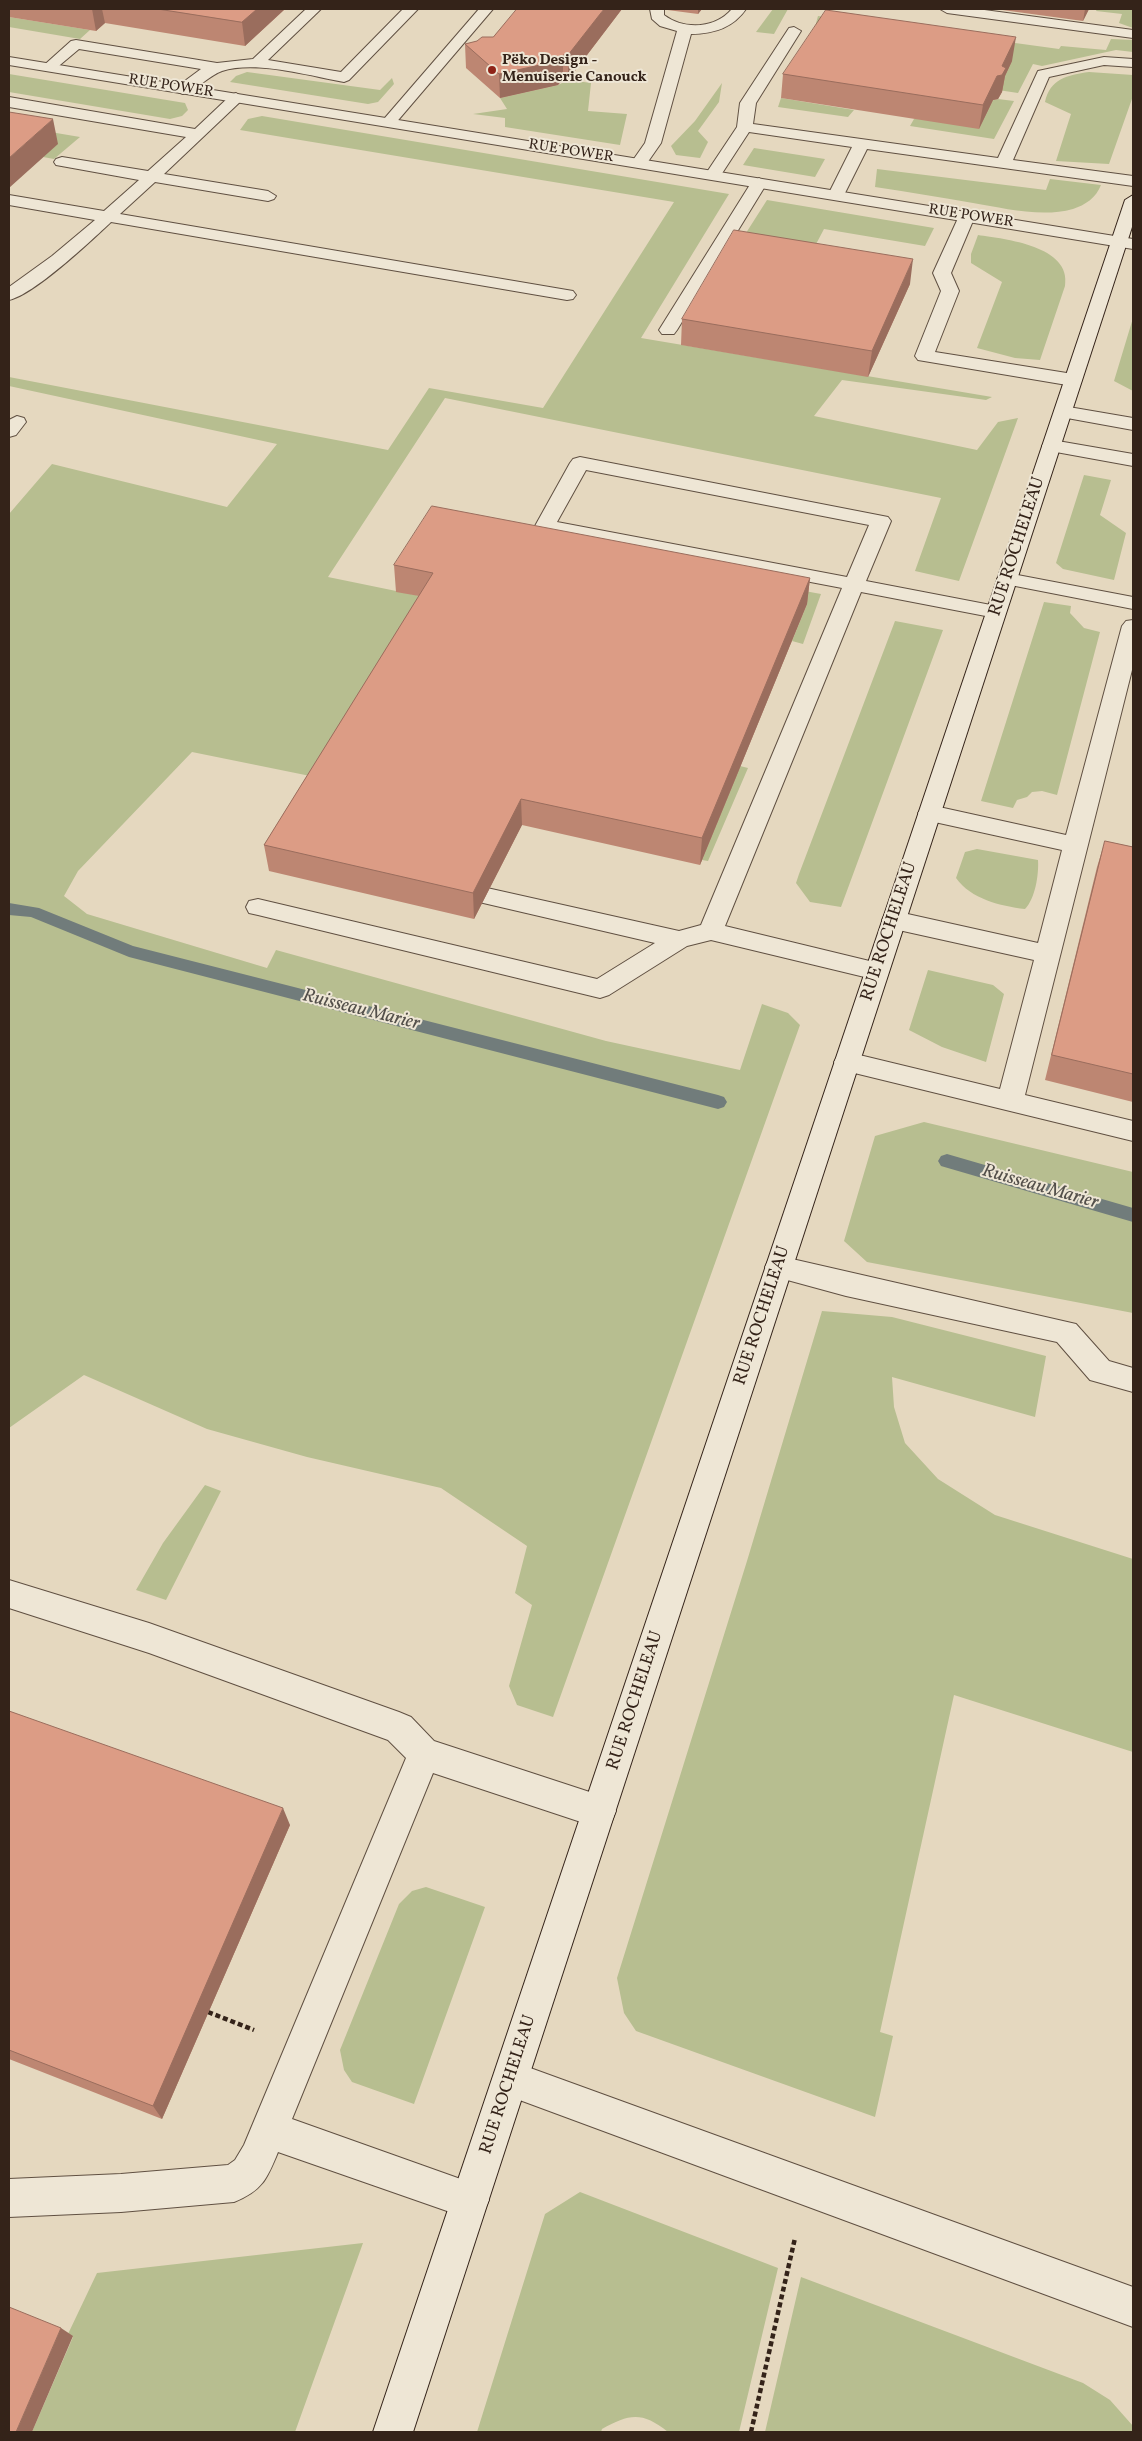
<!DOCTYPE html>
<meta charset="utf-8">
<style>
body{margin:0}
#map{position:relative;width:1142px;height:2441px;overflow:hidden;background:#e5d8bf;font-family:Vollkorn,serif}
canvas{display:block}
.frame{position:absolute;inset:0;border:10px solid #342319;pointer-events:none}
</style>
<div id="map">
<canvas width="1142" height="2441"></canvas>
<div class="frame"></div>
</div>
<script>
const ctx = document.querySelector('canvas').getContext('2d');
ctx.lineJoin = 'round';
function fill(path, color) {
  ctx.fillStyle = color;
  ctx.fill(path, 'evenodd');
}
function strokePath(path, color, width, dash) {
  ctx.strokeStyle = color;
  ctx.lineWidth = width;
  ctx.lineCap = dash ? 'butt' : 'round';
  ctx.setLineDash(dash || []);
  ctx.stroke(path);
}
function label(font, color, halo, rows, align = 'center') {
  ctx.font = font + ' Vollkorn,serif';
  ctx.lineWidth = 4;
  ctx.setLineDash([]);
  ctx.textBaseline = 'middle';
  ctx.strokeStyle = halo;
  ctx.fillStyle = color;
  for (const [text, x, y, turn = 0] of rows) {
    ctx.save();
    ctx.translate(x, y);
    ctx.rotate((+turn || 0) * Math.PI / 180);
    ctx.textAlign = isNaN(turn) ? turn : align;
    if (halo) ctx.strokeText(text, 0, 0);
    ctx.fillText(text, 0, 0);
    ctx.restore();
  }
}
fill(new Path2D(`
 M 773,9 L 788,9 L 774,34 L 756,32 Z
 M 1097,9 L 1133,9 L 1133,28 L 1119,23 L 1122,14 L 1096,11 Z
 M 818,16 L 1059,49 L 1061,46 L 1106,50 L 1111,39 L 1133,40 L 1133,52 L 1116,50 L 1042,66 L 1033,64 L 1018,93 L 998,90 L 814,31 Z
 M 9,17 L 90,30 L 80,39 L 9,27 Z
 M 247,72 L 380,90 L 392,78 L 394,84 L 378,102 L 368,104 L 230,82 L 236,76 Z
 M 1089,72 L 1133,75 L 1133,96 L 1109,164 L 1056,161 L 1071,114 L 1045,102 C 1050,79 1067,75 1089,72 Z
 M 9,74 L 185,103 L 188,110 L 182,116 L 170,119 L 9,92 Z
 M 568,80 L 591,83 L 588,111 L 627,114 L 620,145 L 505,127 L 505,118 L 473,114 L 507,109 L 500,98 L 558,85 Z
 M 722,83 L 719,102 L 698,131 L 708,142 L 700,158 L 676,155 L 671,146 L 695,121 Z
 M 781,98 L 854,110 L 848,117 L 778,107 Z
 M 998,99 L 1014,101 L 994,139 L 910,126 L 914,119 Z
 M 262,116 L 729,194 L 641,338 L 992,397 L 986,400 L 842,380 L 814,416 L 977,450 L 998,422 L 1018,418 L 959,581 L 915,571 L 941,498 L 445,398 L 328,577 L 435,599 L 325,779 L 192,752 L 78,871 L 64,896 L 87,914 L 267,968 L 276,950 L 606,1041 L 740,1070 L 762,1004 L 788,1013 L 800,1025 L 553,1717 L 517,1705 L 509,1686 L 532,1605 L 515,1593 L 527,1546 L 441,1488 L 307,1457 L 207,1429 L 84,1375 L 9,1428 L 9,514 L 52,464 L 227,507 L 277,444 L 9,386 L 9,377 L 388,450 L 429,388 L 543,408 L 674,202 L 240,130 L 248,119 Z
 M 9,125 L 80,137 L 54,159 L 43,157 L 57,144 Z
 M 754,148 L 825,159 L 815,177 L 743,165 Z
 M 877,169 L 1046,190 L 1050,179 L 1101,185 C 1096,198 1085,205 1073,209 C 1041,218 1004,208 973,203 C 940,197 908,192 875,187 Z
 M 767,200 L 934,228 L 925,246 L 824,229 L 804,267 L 732,255 Z
 M 978,235 C 1005,239 1072,246 1065,286 L 1040,360 L 1015,358 L 977,348 L 1002,282 L 971,263 L 971,254 Z
 M 1133,318 L 1133,391 L 1114,381 Z
 M 1084,475 L 1111,480 L 1100,515 L 1126,533 L 1114,580 L 1063,569 L 1056,563 Z
 M 761,583 L 821,594 L 803,644 L 792,641 L 807,604 Z
 M 1044,602 L 1071,606 L 1070,613 L 1084,628 L 1100,632 L 1057,795 L 1042,791 L 1032,792 L 1027,797 L 1017,800 L 1013,808 L 981,801 Z
 M 895,621 L 943,630 L 841,907 L 810,902 L 796,883 L 799,874 Z
 M 740,766 L 748,768 L 708,861 L 702,860 Z
 M 977,849 L 1038,860 C 1039,875 1035,899 1025,909 C 1000,906 971,899 956,878 L 965,852 Z
 M 928,970 L 993,985 L 1004,994 L 986,1062 L 942,1047 L 909,1030 Z
 M 924,1122 L 1133,1172 L 1133,1313 L 867,1262 L 844,1241 L 875,1136 Z
 M 822,1311 L 892,1317 L 1046,1356 L 1035,1417 L 892,1377 L 894,1407 L 905,1443 L 938,1479 L 995,1515 L 1133,1559 L 1133,1752 L 954,1695 L 880,2032 L 893,2036 L 875,2117 L 636,2031 L 624,2013 L 617,1978 L 747,1561 Z
 M 205,1485 L 221,1491 L 166,1600 L 136,1590 L 163,1543 Z
 M 426,1887 L 485,1907 L 414,2104 L 352,2082 L 344,2070 L 340,2050 L 399,1904 L 412,1891 Z
 M 580,2192 L 778,2268 L 739,2432 L 668,2432 C 642,2411 629,2414 602,2429 L 601,2432 L 477,2432 L 545,2214 Z
 M 363,2243 L 295,2432 L 32,2432 L 73,2337 L 68,2334 L 97,2273 Z
 M 801,2277 L 1083,2383 L 1110,2400 L 1133,2426 L 1133,2432 L 765,2432 Z`), '#b7be90');
fill(new Path2D(`
 M 9,903 L 39,908 L 133,946 L 718,1095 L 724,1097 L 727,1102 L 724,1107 L 718,1109 L 129,957 L 31,917 L 9,915 Z
 M 947,1154 L 1133,1208 L 1133,1222 L 941,1166 L 938,1161 L 941,1156 Z`), '#717c7b');
const lane = new Path2D(`
 M 306,9 L 321,9 L 268,60 L 341,72 L 403,9 L 418,9 L 349,80 L 344,82 C 310,76 256,60 222,71 C 208,76 197,90 183,94 L 178,92 L 175,89 L 178,86 L 201,69 L 79,49 L 54,70 L 44,70 L 42,67 L 71,41 L 76,40 L 217,63 L 253,59 Z
 M 479,9 L 493,9 L 394,125 L 384,125 L 381,122 L 384,119 Z
 M 650,9 L 664,9 L 664,15 C 684,30 715,29 732,9 L 746,9 C 733,28 713,34 691,34 L 661,143 L 645,166 L 639,168 L 631,163 L 645,143 L 677,31 L 660,26 L 652,19 Z
 M 940,9 L 977,9 L 1133,30 L 1133,38 L 947,13 Z
 M 794,27 L 801,31 L 756,103 L 753,124 L 998,158 L 1038,71 L 1104,57 L 1133,59 L 1133,67 L 1104,65 L 1049,77 L 1013,160 L 1133,176 L 1133,186 L 867,149 L 844,195 L 836,200 L 828,195 L 852,147 L 749,132 L 719,178 L 707,178 L 705,175 L 737,127 L 740,103 L 789,28 Z
 M 236,93 L 244,98 L 241,101 L 164,174 L 268,191 L 276,196 L 274,199 L 268,201 L 155,182 L 120,214 L 567,290 L 573,291 L 576,295 L 573,299 L 567,300 L 111,222 C 91,241 33,295 9,300 L 9,287 L 52,256 L 95,220 L 9,205 L 9,195 L 104,211 L 139,180 L 56,165 L 54,162 L 56,159 L 62,157 L 148,171 L 186,137 L 9,107 L 9,97 L 195,129 L 231,95 Z
 M 759,178 L 767,183 L 677,330 L 674,334 L 662,334 L 659,330 L 751,183 Z
 M 967,211 L 973,212 L 975,216 L 951,273 L 959,291 L 935,352 L 1073,374 L 1079,376 L 1082,380 L 1079,384 L 1073,386 L 924,361 L 918,360 L 915,356 L 941,291 L 933,273 L 959,216 L 961,212 Z
 M 1063,406 L 1133,418 L 1133,430 L 1056,416 L 1054,412 L 1056,408 Z
 M 17,416 L 24,418 L 26,422 L 16,435 L 9,437 L 9,420 Z
 M 1052,440 L 1133,454 L 1133,466 L 1045,450 L 1042,446 L 1045,442 Z
 M 580,457 L 888,517 L 891,521 L 866,581 L 996,606 L 1003,608 L 1006,612 L 1003,616 L 996,618 L 861,592 L 725,926 L 886,965 L 889,971 L 886,977 L 877,980 L 711,940 L 687,946 L 609,995 L 600,998 L 258,915 L 249,913 L 246,907 L 249,901 L 258,899 L 597,979 L 655,943 L 479,902 L 475,896 L 479,890 L 487,888 L 679,931 L 701,925 L 842,588 L 538,530 L 535,526 L 570,463 L 573,459 ZM 586,470 L 869,525 L 847,577 L 557,522 Z
 M 1007,573 L 1133,597 L 1133,609 L 1000,583 L 997,579 L 1000,575 Z
 M 1133,620 L 1133,666 L 1025,1095 L 1133,1121 L 1133,1141 L 838,1069 L 834,1062 L 838,1055 L 847,1052 L 1000,1089 L 1034,960 L 894,929 L 885,926 L 882,920 L 885,914 L 894,911 L 1038,943 L 1062,850 L 930,821 L 922,818 L 918,813 L 922,808 L 930,805 L 1066,835 L 1122,626 L 1126,621 Z
 M 779,1256 L 1076,1324 L 1109,1361 L 1133,1368 L 1133,1392 L 1090,1380 L 1057,1342 L 846,1296 L 769,1275 L 765,1267 L 769,1259 Z
 M 9,1580 L 149,1623 L 399,1712 L 411,1717 L 434,1741 L 611,1799 L 616,1811 L 611,1823 L 599,1828 L 433,1773 L 292,2119 L 483,2187 L 489,2200 L 483,2213 L 470,2219 L 278,2152 C 267,2179 262,2191 234,2202 L 121,2212 L 9,2217 L 9,2179 L 121,2174 L 228,2165 L 235,2160 L 244,2145 L 406,1758 L 388,1740 L 149,1653 L 9,1608 Z
 M 511,2061 L 1133,2287 L 1133,2327 L 498,2092 L 493,2079 L 498,2066 Z`);
const street = new Path2D(`
 M 9,57 L 1133,239 L 1133,249 L 9,65 Z`);
const secondary = new Path2D(`
 M 1133,195 L 1133,224 L 413,2432 L 373,2432 L 1125,200 Z`);
strokePath(lane, '#605042', 2);
strokePath(street, '#605042', 2);
strokePath(secondary, '#342319', 2);
strokePath(new Path2D(`
 M 208,2012 L 254,2030
 M 751,2432 L 795,2238`), '#342319', 4.5, [5, 3]);
fill(lane, '#eee6d5');
fill(street, '#eee6d5');
fill(secondary, '#eee6d5');
fill(new Path2D(`
 M 9,9 L 285,9 L 245,46 L 105,23 L 96,31 L 9,17 Z
 M 622,9 L 568,80 L 563,79 L 558,85 L 500,98 L 466,68 L 465,44 Z
 M 660,9 L 702,9 L 698,14 Z
 M 995,9 L 1089,9 L 1083,21 Z
 M 1012,61 L 1005,76 L 1002,92 L 998,99 L 993,100 L 979,129 L 781,98 L 783,74 Z
 M 910,284 L 868,377 L 681,345 L 682,319 Z
 M 394,565 L 810,578 L 807,604 L 700,865 L 522,825 L 474,919 L 269,871 L 264,845 L 419,596 L 396,592 Z
 M 1105,841 L 1133,847 L 1133,1102 L 1045,1080 L 1097,867 Z
 M 9,1711 L 290,1825 L 162,2119 L 9,2059 Z`), '#bd8672');
fill(new Path2D(`
 M 92,9 L 102,9 L 105,23 L 96,31 Z
 M 257,9 L 285,9 L 245,46 L 242,22 Z
 M 604,9 L 622,9 L 568,80 L 568,55 Z
 M 698,9 L 702,9 L 698,14 Z
 M 1085,9 L 1089,9 L 1083,21 Z
 M 1016,37 L 1012,61 L 1005,76 L 1002,92 L 998,99 L 993,100 L 979,129 L 983,105 Z
 M 563,55 L 563,79 L 558,85 L 500,98 L 499,74 Z
 M 53,119 L 58,144 L 9,188 L 9,158 Z
 M 913,259 L 910,284 L 868,377 L 872,351 Z
 M 810,578 L 807,604 L 700,865 L 702,838 Z
 M 521,799 L 522,825 L 474,919 L 473,893 Z
 M 283,1808 L 290,1825 L 162,2119 L 153,2106 Z
 M 61,2328 L 73,2336 L 32,2432 L 16,2432 Z`), '#9a6d5d');
const building = new Path2D(`
 M 158,9 L 257,9 L 242,22 Z
 M 517,9 L 604,9 L 568,55 L 563,55 L 558,61 L 499,74 L 465,44 L 477,41 L 482,37 L 493,37 Z
 M 826,10 L 1016,37 L 1002,66 L 1006,68 L 1002,75 L 997,76 L 983,105 L 783,74 Z
 M 9,112 L 53,119 L 9,158 Z
 M 734,230 L 913,259 L 872,351 L 682,319 Z
 M 432,506 L 810,578 L 702,838 L 521,799 L 473,893 L 264,845 L 433,573 L 394,565 Z
 M 1105,841 L 1133,847 L 1133,1074 L 1052,1055 Z
 M 9,1711 L 283,1808 L 153,2106 L 9,2050 Z
 M 9,2307 L 61,2328 L 16,2432 L 9,2432 Z`);
fill(building, '#dc9c85');
strokePath(building, '#9a6d5d', 1);
for (const [x, y, r, color] of [
 [492,70,5,"#8f2418"]
]) {
  const dot = new Path2D();
  dot.arc(x, y, r, 0, 2 * Math.PI);
  ctx.fillStyle = color;
  ctx.fill(dot);
  strokePath(dot, '#eee6d5', 2);
}
label('bold 15px', '#342319', '#eee6d5', [
 ["Pëko Design -",502,61],
 ["Menuiserie Canouck",502,78]
], 'left');
label('15px', '#342319', '#eee6d5', [
 ["RUE POWER",171,87,9],
 ["RUE POWER",571,152,9],
 ["RUE POWER",971,217,9]
]);
label('18px', '#342319', '#eee6d5', [
 ["RUE ROCHELEAU",1018,547,-72],
 ["RUE ROCHELEAU",890,932,-72],
 ["RUE ROCHELEAU",763,1316,-72],
 ["RUE ROCHELEAU",636,1701,-72],
 ["RUE ROCHELEAU",509,2085,-72]
]);
label('italic 19px', '#534f4a', '#eee6d5', [
 ["Ruisseau Marier",361,1011,14],
 ["Ruisseau Marier",1040,1188,16]
]);
</script>
